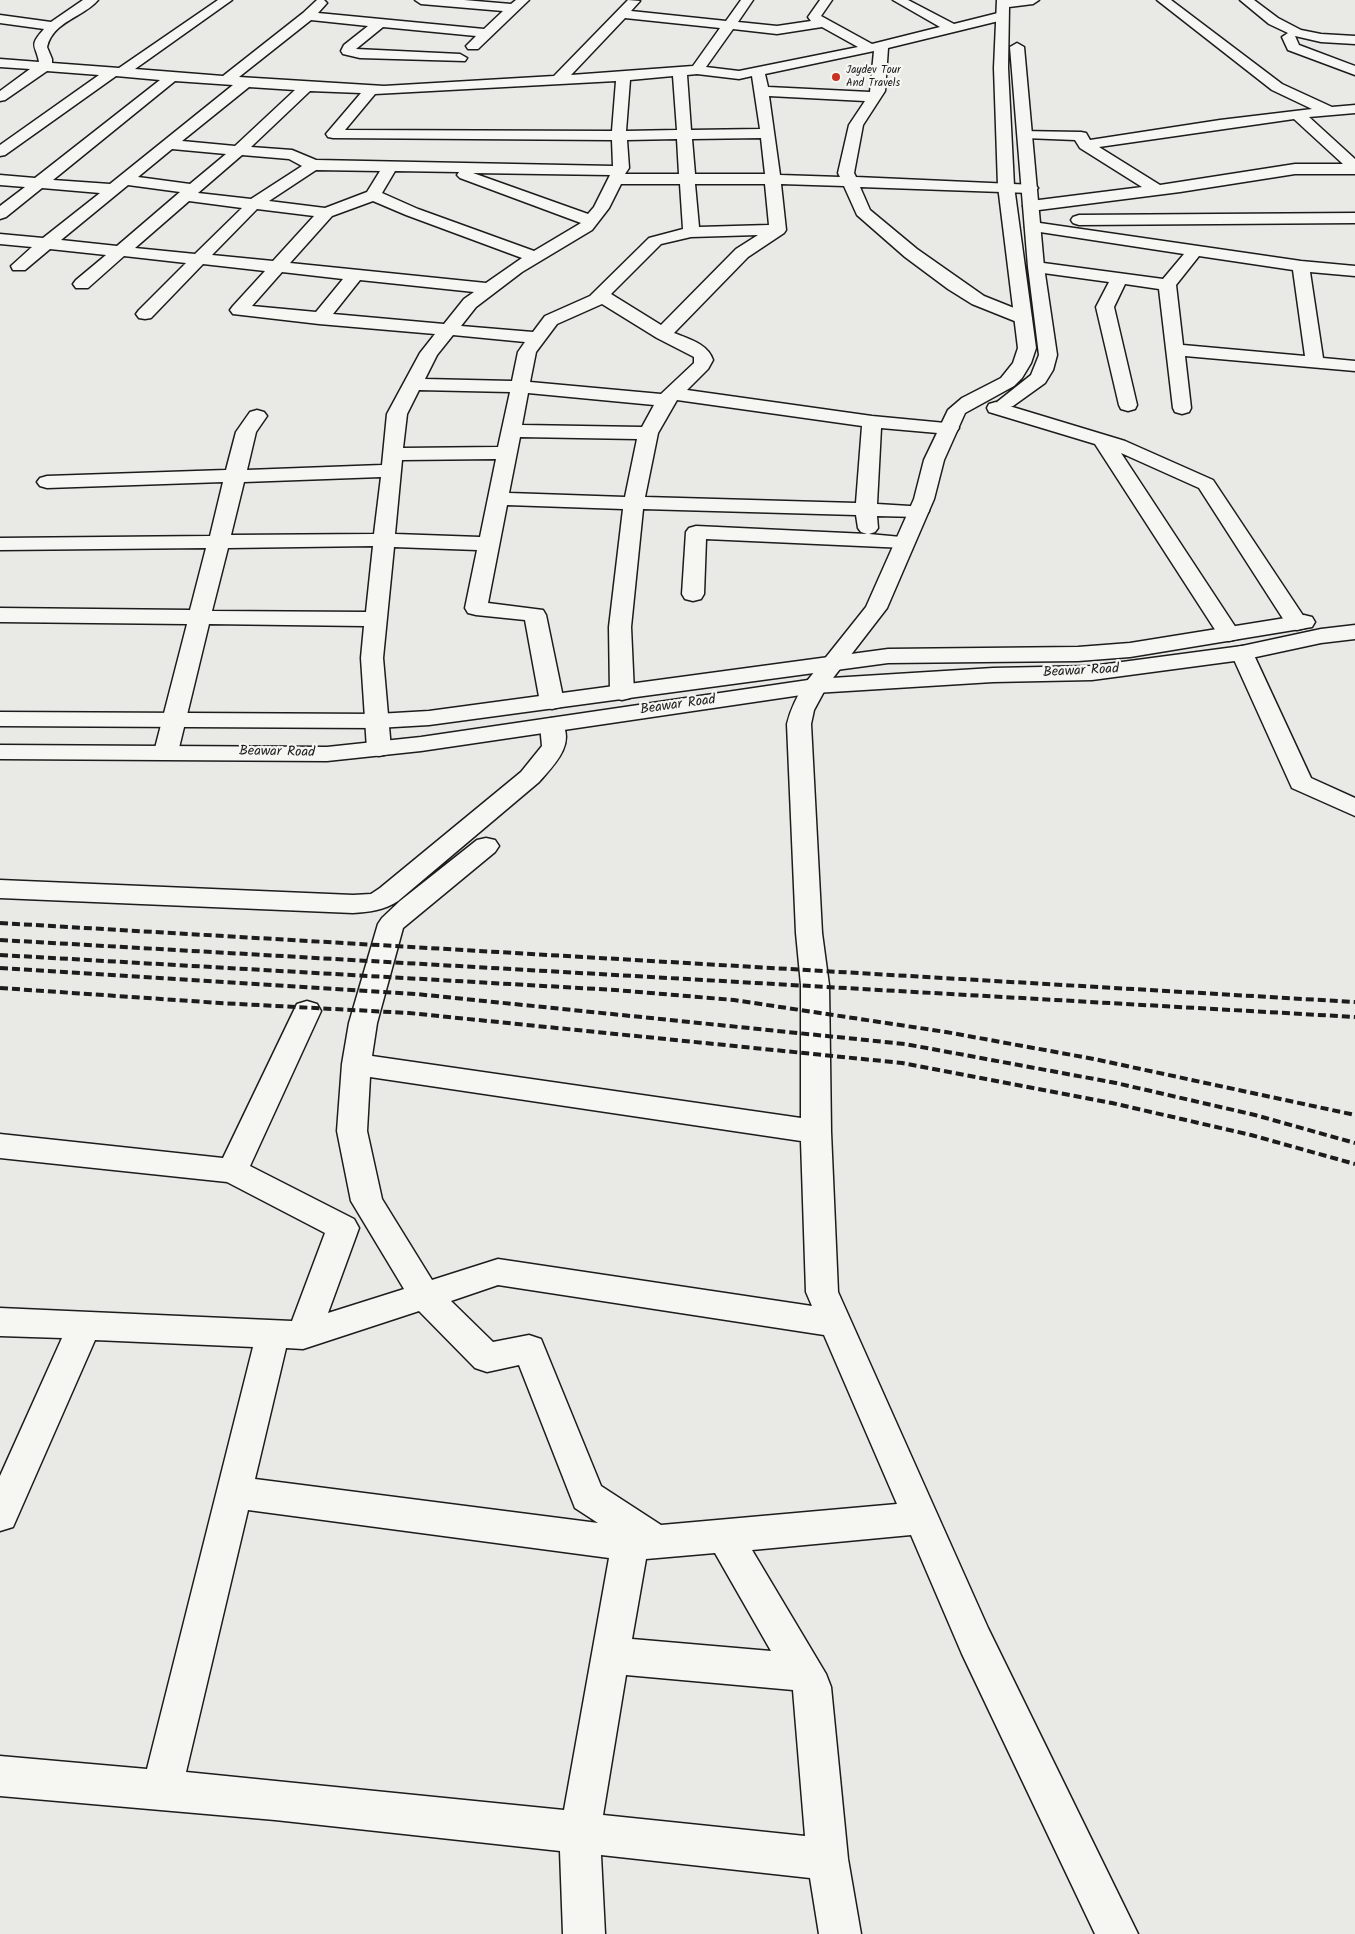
<!DOCTYPE html>
<style>
body{margin:0}
canvas{display:block;background:#e9e9e5}
</style>
<canvas width="1355" height="1934"></canvas>
<script>
const ctx = document.querySelector('canvas').getContext('2d');
ctx.lineJoin = 'round';
function strokePath(path, color, width, dash) {
  ctx.strokeStyle = color;
  ctx.lineWidth = width;
  ctx.lineCap = dash ? 'butt' : 'round';
  ctx.setLineDash(dash || []);
  ctx.stroke(path);
}
function fill(path, color) {
  ctx.fillStyle = color;
  ctx.fill(path, 'evenodd');
}
function label(font, color, halo, rows, align = 'center') {
  ctx.font = font + ' Kalam,sans-serif';
  ctx.lineWidth = 4.5;
  ctx.setLineDash([]);
  ctx.textBaseline = 'middle';
  ctx.strokeStyle = halo;
  ctx.fillStyle = color;
  for (const [text, x, y, turn = 0] of rows) {
    ctx.save();
    ctx.translate(x, y);
    ctx.rotate((+turn || 0) * Math.PI / 180);
    ctx.textAlign = isNaN(turn) ? turn : align;
    if (halo) ctx.strokeText(text, 0, 0);
    ctx.fillText(text, 0, 0);
    ctx.restore();
  }
}
const minor = new Path2D(`
 M 83,0 L 98,0 C 84,17 53,21 47,47 L 52,59 L 52,63 L 119,68 L 218,0 L 232,0 L 135,69 L 223,76 L 303,13 L 317,0 L 324,0 L 327,3 L 318,13 L 484,29 L 503,11 L 421,4 L 415,0 L 464,0 L 511,4 L 516,0 L 529,0 L 478,49 L 468,49 L 466,46 L 476,36 L 383,27 L 356,49 L 460,54 L 467,58 L 465,61 L 360,58 L 343,54 L 341,51 L 344,45 L 368,26 L 311,20 L 239,77 L 384,86 L 554,76 L 628,0 L 640,1 L 631,11 L 726,21 L 741,0 L 753,0 L 738,22 L 777,26 L 811,21 L 808,17 L 820,0 L 832,0 L 821,16 L 872,44 L 940,27 L 893,0 L 908,0 L 954,24 L 1002,12 L 1007,13 L 1008,16 L 1007,19 L 888,48 L 885,91 L 863,125 L 854,173 L 856,177 L 1035,185 L 1038,188 L 1035,191 L 1030,193 L 860,187 L 870,210 L 917,249 L 984,296 L 1029,314 L 1032,318 L 1029,322 L 1023,323 L 1017,322 L 972,304 L 948,289 L 905,257 L 857,215 L 844,186 L 781,184 L 786,230 L 784,233 L 748,257 L 674,333 C 689,339 708,344 713,360 L 708,369 L 687,390 L 872,416 L 956,424 L 959,428 L 956,432 L 949,434 L 881,428 L 877,504 L 926,507 L 929,511 L 926,515 L 919,517 L 877,516 L 878,528 L 875,532 L 869,534 L 912,538 L 915,542 L 912,546 L 905,548 L 706,539 L 704,594 L 701,599 L 693,601 L 685,599 L 682,594 L 686,532 L 689,528 L 696,526 L 867,534 L 861,532 L 858,528 L 856,515 L 643,509 L 631,627 L 634,693 L 630,698 L 622,700 L 614,698 L 610,693 L 609,627 L 623,509 L 507,505 L 488,603 L 543,610 L 546,615 L 564,702 L 560,707 L 552,709 L 544,707 L 540,702 L 525,620 L 476,615 L 468,613 L 465,608 L 477,550 L 394,547 L 383,658 L 391,749 L 388,754 L 379,756 L 370,754 L 367,749 L 361,658 L 364,626 L 209,624 L 178,752 L 175,757 L 166,759 L 157,757 L 154,752 L 187,624 L 0,622 L 0,608 L 190,610 L 206,548 L 0,550 L 0,538 L 210,536 L 223,482 L 47,488 L 40,486 L 37,482 L 40,478 L 47,476 L 226,470 L 236,432 L 250,412 L 257,410 L 264,412 L 267,416 L 256,432 L 247,470 L 382,465 L 387,414 L 420,353 L 435,334 L 319,324 L 233,314 L 230,310 L 233,306 L 265,271 L 203,264 L 151,318 L 145,319 L 139,318 L 136,314 L 139,310 L 186,263 L 124,256 L 88,288 L 76,288 L 73,284 L 76,280 L 106,255 L 50,249 L 25,270 L 13,270 L 11,266 L 32,247 L 0,244 L 0,234 L 43,238 L 100,193 L 42,188 L 6,217 L 0,219 L 0,206 L 25,187 L 0,185 L 0,175 L 35,178 L 160,80 L 116,76 L 5,155 L 0,156 L 0,145 L 99,75 L 47,71 L 5,100 L 0,101 L 0,91 L 30,69 L 0,67 L 0,59 L 39,62 C 36,44 28,47 44,29 L 0,23 L 0,15 L 51,22 ZM 625,18 L 720,28 L 693,66 L 571,75 ZM 822,27 L 858,47 L 739,71 L 706,67 L 733,29 L 777,34 ZM 874,51 L 870,92 L 768,87 L 765,74 ZM 697,74 L 739,79 L 752,76 L 760,129 L 691,130 L 687,75 ZM 673,76 L 677,130 L 626,131 L 630,80 ZM 175,81 L 233,85 L 110,184 L 53,180 ZM 616,81 L 612,131 L 345,130 L 375,94 ZM 249,87 L 295,90 L 235,146 L 182,141 ZM 310,91 L 361,93 L 326,134 L 328,137 L 333,138 L 612,140 L 613,166 L 316,160 L 292,150 L 251,147 ZM 769,96 L 865,101 L 849,125 L 838,173 L 840,177 L 780,175 ZM 761,138 L 765,174 L 695,174 L 692,139 ZM 677,139 L 679,174 L 625,174 L 629,168 L 627,140 ZM 172,149 L 226,154 L 190,184 L 138,177 ZM 242,155 L 289,159 L 302,166 L 251,199 L 198,193 ZM 316,170 L 380,171 L 367,192 L 325,208 L 269,201 ZM 395,171 L 459,172 L 457,175 L 460,178 L 581,223 L 534,251 L 418,209 L 382,193 ZM 473,173 L 610,175 L 594,207 L 588,214 ZM 621,184 L 680,184 L 683,229 L 649,238 L 590,296 L 545,316 L 533,332 L 461,326 L 476,307 L 522,272 L 592,230 L 609,208 ZM 695,184 L 765,184 L 769,225 L 699,227 ZM 128,185 L 180,192 L 117,246 L 61,240 ZM 189,201 L 242,208 L 195,254 L 135,248 ZM 373,201 L 406,215 L 522,258 L 486,283 L 290,263 L 332,216 ZM 257,209 L 314,216 L 273,261 L 212,255 ZM 758,235 L 736,249 L 661,325 L 611,294 L 661,244 L 691,237 ZM 282,272 L 343,279 L 316,312 L 252,306 ZM 360,280 L 474,292 L 464,299 L 444,324 L 333,314 ZM 602,304 L 657,338 L 694,357 L 694,363 L 661,394 L 530,382 L 536,352 L 557,324 ZM 453,335 L 525,342 L 518,352 L 512,381 L 425,379 L 437,355 ZM 419,390 L 510,392 L 498,447 L 403,448 L 407,414 ZM 528,393 L 654,405 L 642,427 L 522,425 ZM 677,400 L 862,426 L 856,503 L 645,497 L 658,433 ZM 520,437 L 637,439 L 625,497 L 509,493 ZM 496,459 L 480,537 L 395,534 L 402,460 ZM 381,477 L 374,534 L 231,535 L 244,482 ZM 373,546 L 366,612 L 212,611 L 228,548 Z
 M 1157,0 L 1171,0 L 1282,84 L 1332,107 L 1355,105 L 1355,113 L 1309,117 L 1355,159 L 1355,174 L 1295,174 L 1180,192 L 1031,211 L 1025,209 L 1023,206 L 1025,203 L 1031,201 L 1142,187 L 1080,148 L 1075,140 L 1025,138 L 1020,137 L 1018,134 L 1020,131 L 1081,132 L 1086,133 L 1090,140 L 1220,120 L 1312,109 L 1272,90 ZM 1294,119 L 1343,164 L 1295,164 L 1160,185 L 1099,147 Z
 M 1240,0 L 1254,0 L 1278,18 L 1301,30 L 1321,34 L 1355,36 L 1355,44 L 1321,42 L 1295,36 L 1299,45 L 1355,66 L 1355,75 L 1288,50 L 1282,37 L 1288,33 L 1269,24 Z
 M 1355,213 L 1355,223 L 1079,225 L 1073,223 L 1071,220 L 1073,217 L 1079,215 Z
 M 1033,222 L 1301,261 L 1355,266 L 1355,276 L 1310,272 L 1323,358 L 1355,361 L 1355,371 L 1185,356 L 1191,408 L 1189,412 L 1182,414 L 1175,412 L 1173,408 L 1159,289 L 1125,284 L 1114,307 L 1137,405 L 1135,409 L 1128,411 L 1121,409 L 1119,405 L 1096,307 L 1109,282 L 1036,272 L 1030,271 L 1028,267 L 1030,263 L 1036,262 L 1163,279 L 1184,254 L 1027,230 L 1025,227 L 1027,224 ZM 1199,256 L 1293,270 L 1305,356 L 1183,345 L 1176,285 Z
 M 996,402 L 1125,441 L 1213,480 L 1308,623 L 1305,628 L 1297,630 L 1289,628 L 1199,488 L 1121,453 L 1240,634 L 1237,639 L 1229,641 L 1221,639 L 1095,444 L 989,412 L 987,408 L 989,404 Z
 M 1242,646 L 1250,648 L 1253,653 L 1311,778 L 1355,798 L 1355,816 L 1292,788 L 1231,653 L 1234,648 Z
 M 815,679 L 823,681 L 827,686 L 814,710 L 811,724 L 822,933 L 829,985 L 831,1132 L 838,1292 L 988,1628 L 1138,1934 L 1095,1934 L 962,1654 L 911,1535 L 752,1550 L 826,1674 L 831,1687 L 848,1859 L 861,1934 L 819,1934 L 810,1878 L 601,1855 L 605,1934 L 563,1934 L 560,1851 L 275,1820 L 0,1796 L 0,1756 L 147,1769 L 253,1347 L 95,1340 L 13,1527 L 0,1531 L 0,1476 L 62,1338 L 0,1336 L 0,1308 L 292,1321 L 325,1233 L 227,1182 L 0,1158 L 0,1134 L 223,1158 L 297,1004 L 307,1001 L 317,1004 L 321,1011 L 250,1166 L 354,1219 L 359,1228 L 328,1313 L 404,1289 L 351,1201 L 337,1131 L 342,1064 L 349,1023 L 378,924 L 382,918 L 400,901 L 477,840 L 486,838 L 495,840 L 499,846 L 495,852 L 403,928 L 377,1023 L 372,1056 L 801,1118 L 801,985 L 796,933 L 787,724 C 791,708 798,694 807,681 ZM 370,1077 L 801,1141 L 806,1292 L 812,1306 L 498,1259 L 432,1280 L 382,1199 L 367,1131 ZM 498,1285 L 824,1335 L 897,1504 L 661,1525 L 601,1486 L 541,1339 L 529,1335 L 493,1342 L 451,1301 ZM 419,1311 L 475,1368 L 487,1372 L 519,1365 L 575,1508 L 598,1523 L 255,1479 L 286,1348 L 303,1349 ZM 248,1510 L 609,1558 L 564,1810 L 186,1772 ZM 715,1553 L 771,1651 L 632,1639 L 646,1559 ZM 626,1675 L 793,1690 L 805,1836 L 603,1815 Z
 M 552,718 L 560,720 C 577,743 554,765 539,782 L 398,901 C 385,910 369,912 353,913 L 0,898 L 0,880 L 353,895 L 371,894 L 380,888 L 521,772 L 542,746 L 540,725 L 544,720 Z`);
const tertiary = new Path2D(`
 M 997,0 L 1039,0 L 1033,4 L 1009,7 L 1008,68 L 1014,186 L 1036,348 L 1031,363 L 1022,378 L 1014,386 L 965,413 L 944,460 L 934,499 L 887,608 L 823,691 L 815,693 L 807,691 L 803,686 L 807,681 L 866,607 L 914,499 L 924,460 L 948,410 L 962,398 L 1001,378 L 1013,363 L 1018,348 L 998,186 L 994,68 Z
 M 1017,43 L 1024,47 L 1044,267 L 1057,355 L 1053,370 L 1045,383 L 1013,406 L 1006,408 L 999,406 L 997,402 L 1031,375 L 1039,355 L 1028,267 L 1010,47 Z`);
const primary = new Path2D(`
 M 1304,615 L 1312,617 L 1315,622 L 1312,627 L 1130,657 L 1078,661 L 888,663 L 429,725 L 377,728 L 0,726 L 0,712 L 377,714 L 429,711 L 888,649 L 1078,647 L 1130,643 Z
 M 1355,625 L 1355,639 L 1321,643 L 1242,660 L 1092,680 L 993,682 L 815,693 L 421,751 L 327,761 L 0,759 L 0,745 L 327,747 L 421,737 L 815,679 L 993,668 L 1092,666 L 1242,646 L 1321,629 Z`);
strokePath(minor, '#1c1c1c', 3);
strokePath(tertiary, '#1c1c1c', 3);
strokePath(primary, '#1c1c1c', 3);
fill(minor, '#f6f6f2');
fill(tertiary, '#f6f6f2');
fill(primary, '#f6f6f2');
strokePath(new Path2D(`
 M 0,923 L 1355,1002
 M 0,940 L 1355,1017
 M 0,955 L 615,990 L 734,1000 L 946,1032 L 1094,1059 L 1355,1115
 M 0,968 L 416,994 L 905,1044 L 1116,1083 L 1255,1115 L 1355,1143
 M 0,988 L 220,1003 L 409,1013 L 902,1063 L 1112,1103 L 1251,1135 L 1355,1164`), '#1c1c1c', 4, [8, 4]);
for (const [x, y, r, color] of [
 [836,77,5,"#c8321e"]
]) {
  const dot = new Path2D();
  dot.arc(x, y, r, 0, 2 * Math.PI);
  ctx.fillStyle = color;
  ctx.fill(dot);
  strokePath(dot, '#f6f6f2', 2);
}
label('11px', '#1c1c1c', '#f6f6f2', [
 ["Jaydev Tour",846,71],
 ["And Travels",846,84]
], 'left');
label('14px', '#1c1c1c', '#f6f6f2', [
 ["Beawar Road",1081,672,-3],
 ["Beawar Road",678,706,-8],
 ["Beawar Road",277,753,1]
]);
</script>
